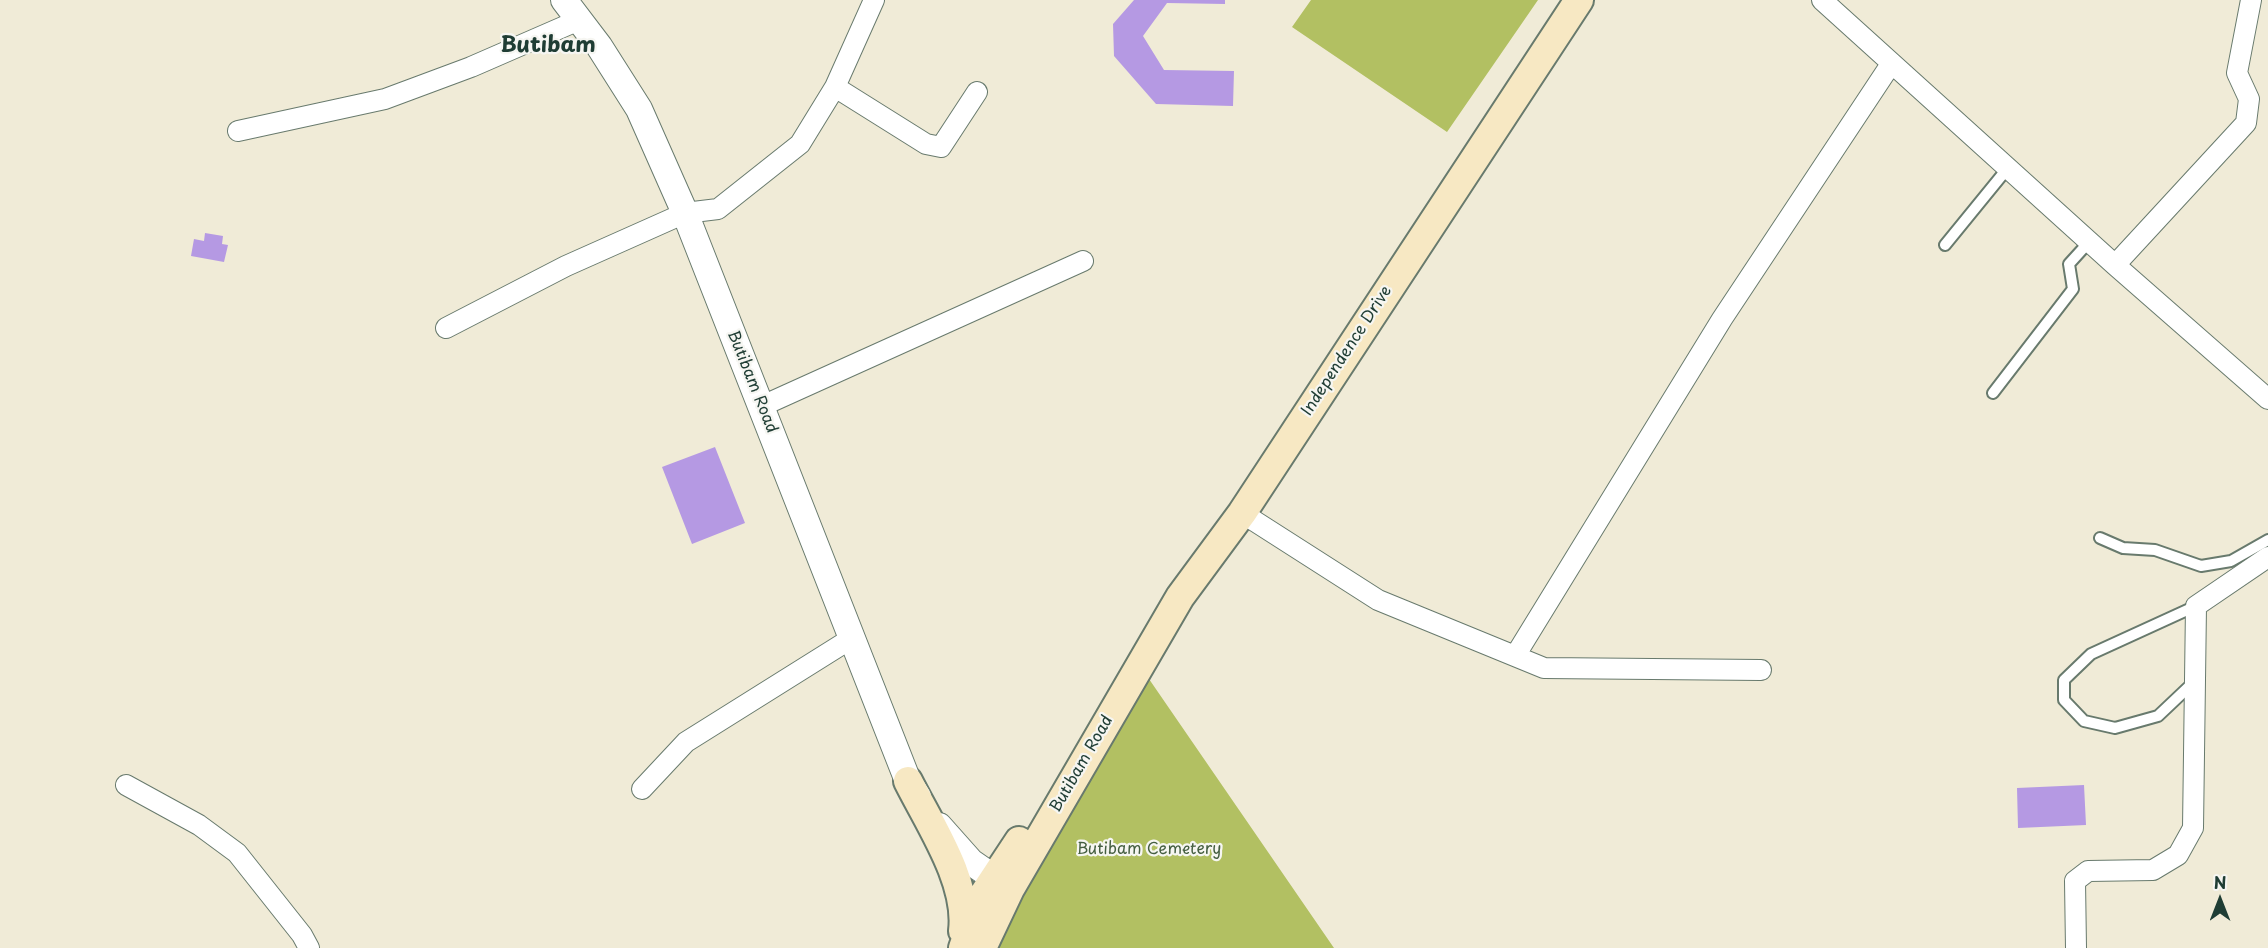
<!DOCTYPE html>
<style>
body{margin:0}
#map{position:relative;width:2268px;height:948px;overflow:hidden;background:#f0ebd7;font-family:"Playpen Sans",sans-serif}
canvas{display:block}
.north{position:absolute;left:2190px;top:870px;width:60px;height:60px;-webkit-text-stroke:4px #f6f6f2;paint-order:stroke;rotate:0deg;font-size:16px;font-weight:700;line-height:24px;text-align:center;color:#1f3d34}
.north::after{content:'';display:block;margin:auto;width:21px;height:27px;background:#1f3d34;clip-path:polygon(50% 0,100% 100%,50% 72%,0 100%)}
</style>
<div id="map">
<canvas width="2268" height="948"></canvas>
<div class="north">N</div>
</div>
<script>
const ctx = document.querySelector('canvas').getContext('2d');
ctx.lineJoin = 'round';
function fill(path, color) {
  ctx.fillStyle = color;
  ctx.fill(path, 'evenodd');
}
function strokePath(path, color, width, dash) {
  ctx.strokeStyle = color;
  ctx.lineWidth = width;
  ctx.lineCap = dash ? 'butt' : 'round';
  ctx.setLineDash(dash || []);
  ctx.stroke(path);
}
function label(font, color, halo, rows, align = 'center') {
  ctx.font = font + ' "Playpen Sans",sans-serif';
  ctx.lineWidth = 4.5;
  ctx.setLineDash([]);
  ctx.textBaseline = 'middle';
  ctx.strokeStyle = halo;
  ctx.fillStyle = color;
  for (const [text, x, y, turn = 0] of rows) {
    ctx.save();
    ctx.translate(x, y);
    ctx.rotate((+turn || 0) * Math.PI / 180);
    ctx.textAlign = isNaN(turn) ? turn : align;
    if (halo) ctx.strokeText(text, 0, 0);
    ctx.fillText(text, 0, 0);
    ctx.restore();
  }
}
fill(new Path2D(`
 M 1311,0 L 1538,0 L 1447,132 L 1292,27 Z
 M 1138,663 L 1334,948 L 984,948 Z`), '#b2c062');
fill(new Path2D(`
 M 1134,0 L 1225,0 L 1225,4 L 1167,3 L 1143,36 L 1164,70 L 1234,71 L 1233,106 L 1156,104 L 1114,56 L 1113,24 Z
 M 205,233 L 223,236 L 222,244 L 228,245 L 224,262 L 191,256 L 194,239 L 204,241 Z
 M 715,447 L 745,523 L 692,544 L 662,467 Z
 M 2084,785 L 2086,825 L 2018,828 L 2017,788 Z`), '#b599e3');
const service = new Path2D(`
 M 1945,245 L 2007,169
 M 1993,393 L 2073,289 L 2069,264 L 2089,242
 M 2100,538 L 2123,548 L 2155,550 L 2201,566 L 2231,561 L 2268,540
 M 2195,681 L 2158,716 L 2115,728 L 2084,721 L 2064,700 L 2064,680 L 2091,654 L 2196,606`);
const minor = new Path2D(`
 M 1822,0 L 2115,265 L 2268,399
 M 835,87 L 926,144 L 941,147 L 977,92
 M 238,131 L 385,99 L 471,67 L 579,20
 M 2115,265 L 2246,123 L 2249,99 L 2237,73 L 2251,0
 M 446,328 L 566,266 L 685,213 L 718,209 L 800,144 L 835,87 L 874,0
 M 762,406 L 1083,261
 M 1242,513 L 1378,600 L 1544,668 L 1761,670
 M 1515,656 L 1722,319 L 1891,64
 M 126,785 L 199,825 L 237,853 L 302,935 L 309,948
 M 642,789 L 686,742 L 852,638
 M 2076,948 L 2075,881 L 2088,871 L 2153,870 L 2178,855 L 2193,828 L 2196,606 L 2268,557`);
const tertiary = new Path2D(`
 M 564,0 L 599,46 L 639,109 L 685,213 L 908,781 L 918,797
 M 939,826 L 971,862 L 1010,889`);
const secondary = new Path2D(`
 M 908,781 C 930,825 969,882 963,931
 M 963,948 L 980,900 L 1019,841
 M 982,948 L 1010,889 L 1180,597 L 1242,513 L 1579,0`);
strokePath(service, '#687a6d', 14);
strokePath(minor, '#687a6d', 22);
strokePath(tertiary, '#687a6d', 28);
strokePath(secondary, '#687a6d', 32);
strokePath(service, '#fff', 10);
strokePath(minor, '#fff', 20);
strokePath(tertiary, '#fff', 26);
strokePath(secondary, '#f7e8c3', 28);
label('16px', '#1f3d34', '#f6f6f2', [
 ["Independence Drive",1347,351,-57],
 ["Butibam Road",752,382,68],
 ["Butibam Road",1082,764,-60]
]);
label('16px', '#445e40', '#f6f6f2', [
 ["Butibam Cemetery",1149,850]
]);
label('bold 22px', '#1f3d34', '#f6f6f2', [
 ["Butibam",548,46]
]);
</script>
